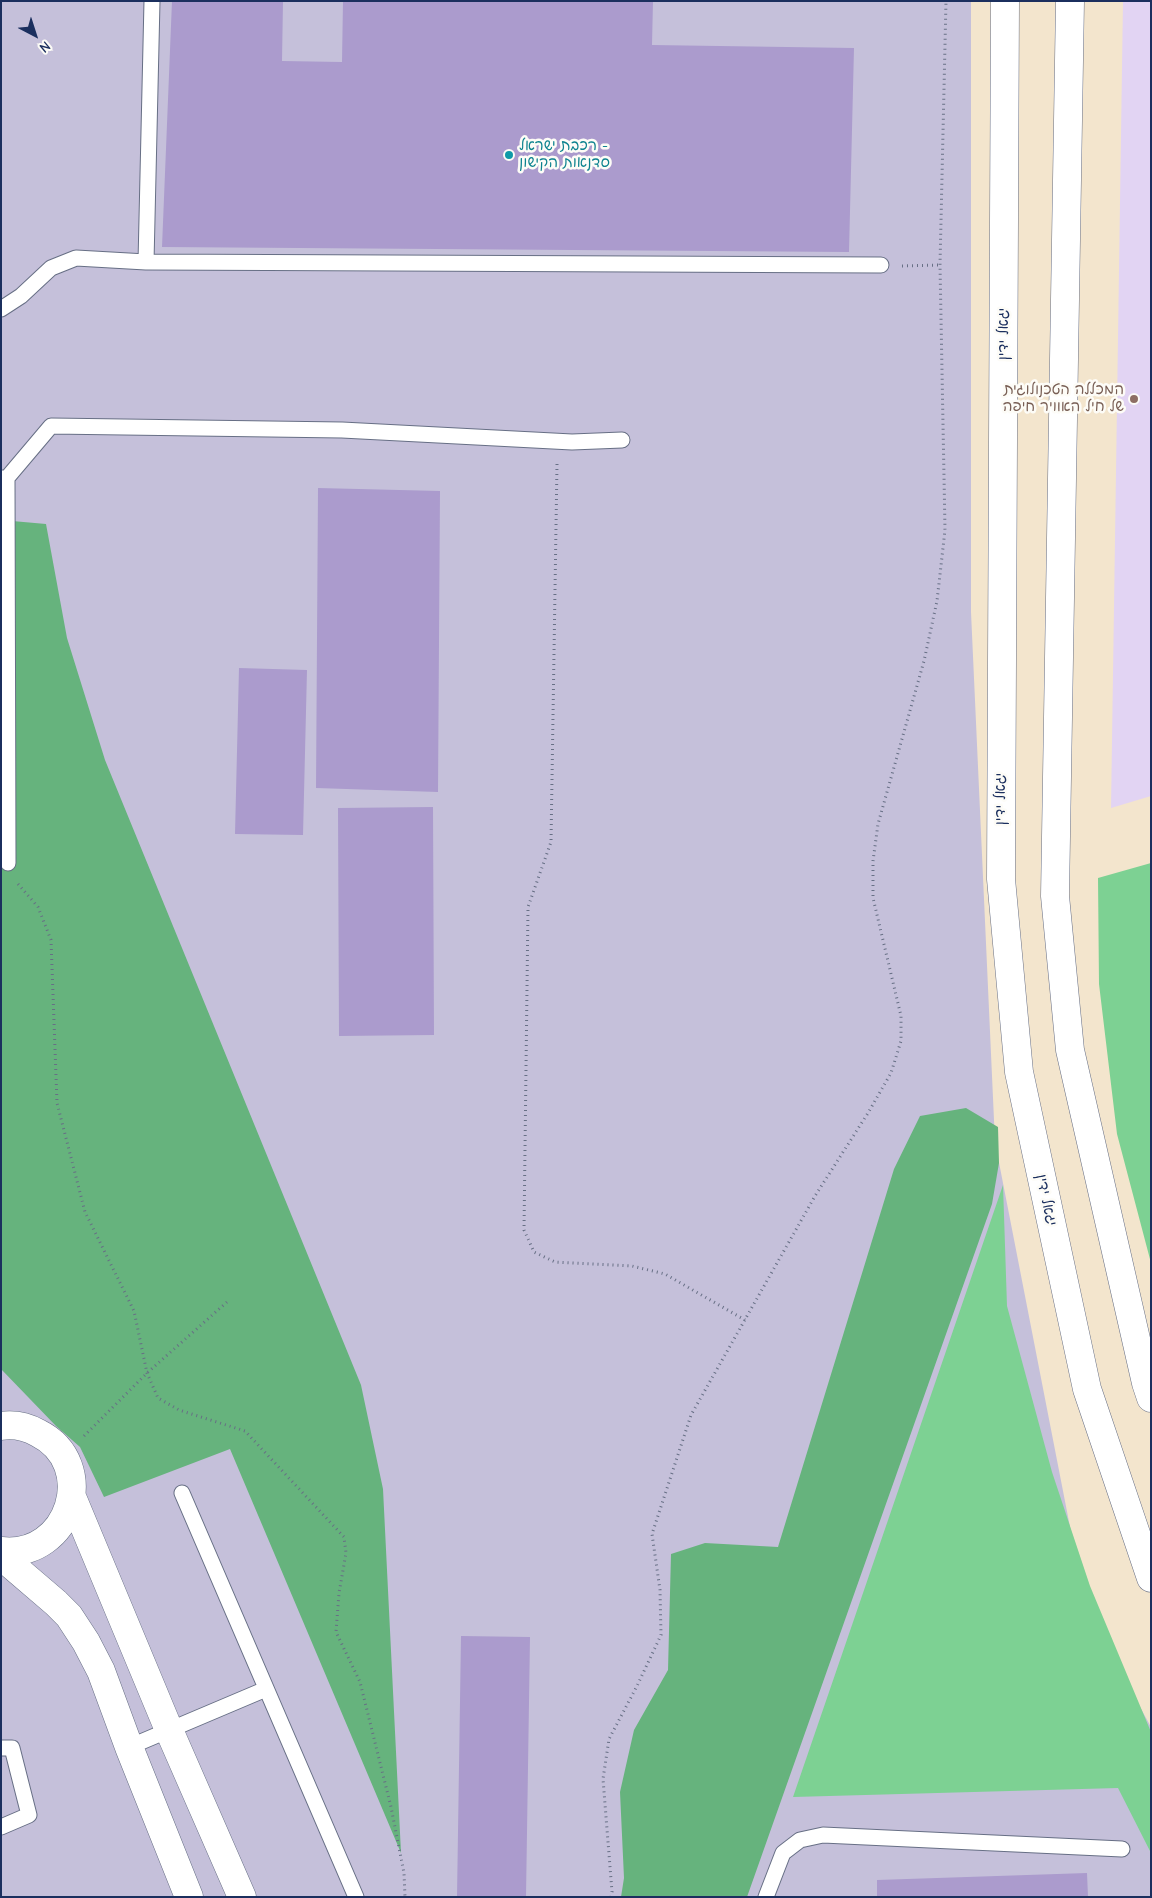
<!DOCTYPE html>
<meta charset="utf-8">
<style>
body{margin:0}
#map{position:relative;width:1152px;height:1898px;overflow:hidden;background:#f3e5cd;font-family:"Comic Neue",sans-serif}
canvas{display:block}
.frame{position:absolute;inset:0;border:2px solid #1b2f5e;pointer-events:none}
.north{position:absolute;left:10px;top:10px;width:50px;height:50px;-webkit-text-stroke:4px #fdfcf7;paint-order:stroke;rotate:140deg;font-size:14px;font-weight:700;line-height:20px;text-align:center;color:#1b2f5e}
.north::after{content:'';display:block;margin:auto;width:18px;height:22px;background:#1b2f5e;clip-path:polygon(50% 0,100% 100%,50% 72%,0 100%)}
</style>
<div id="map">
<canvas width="1152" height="1898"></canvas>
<div class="frame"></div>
<div class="north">N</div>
</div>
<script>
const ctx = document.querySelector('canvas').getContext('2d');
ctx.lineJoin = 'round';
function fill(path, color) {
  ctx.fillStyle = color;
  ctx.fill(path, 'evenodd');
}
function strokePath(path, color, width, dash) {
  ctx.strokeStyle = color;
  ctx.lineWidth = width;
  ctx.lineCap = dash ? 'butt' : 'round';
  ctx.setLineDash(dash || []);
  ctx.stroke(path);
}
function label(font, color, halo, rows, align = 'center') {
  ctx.font = font + ' "Comic Neue","Playpen Sans Hebrew",sans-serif';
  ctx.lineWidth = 5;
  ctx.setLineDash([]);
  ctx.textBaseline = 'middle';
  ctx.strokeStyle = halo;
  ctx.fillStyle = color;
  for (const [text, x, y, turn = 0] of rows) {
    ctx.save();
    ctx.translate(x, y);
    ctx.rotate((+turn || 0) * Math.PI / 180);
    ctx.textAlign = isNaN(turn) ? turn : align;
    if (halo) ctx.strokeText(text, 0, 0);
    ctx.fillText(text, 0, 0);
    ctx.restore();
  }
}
fill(new Path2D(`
 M 1123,1 L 1151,1 L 1151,796 L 1111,808 Z`), '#e2d4f3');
fill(new Path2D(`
 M 1,1 L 971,1 L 971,612 L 995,1142 L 1086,1609 L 1151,1727 L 1151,1897 L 1,1897 Z`), '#c5c0da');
fill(new Path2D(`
 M 1151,863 L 1151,1263 L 1117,1134 L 1099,984 L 1098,878 Z
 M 1003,1185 L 1007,1306 L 1052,1472 L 1090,1586 L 1151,1732 L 1151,1853 L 1118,1788 L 793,1797 Z`), '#7dd193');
fill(new Path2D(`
 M 1,520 L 46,524 L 67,638 L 105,760 L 361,1385 L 383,1489 L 401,1853 L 230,1449 L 104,1497 L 80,1447 L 56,1426 L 1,1369 Z
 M 966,1108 L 998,1127 L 999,1163 L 992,1204 L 747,1897 L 621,1897 L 624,1878 L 620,1792 L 634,1730 L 668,1670 L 671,1554 L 705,1543 L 778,1547 L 894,1169 L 920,1116 Z`), '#66b37d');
fill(new Path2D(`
 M 172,1 L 283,1 L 282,61 L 342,62 L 343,1 L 653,1 L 652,45 L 854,48 L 849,252 L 162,247 Z
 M 318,488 L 440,491 L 438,792 L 316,788 Z
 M 239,668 L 307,670 L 303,835 L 235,834 Z
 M 433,807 L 434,1035 L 339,1036 L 338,808 Z
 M 461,1636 L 530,1637 L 526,1897 L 457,1897 Z
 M 1087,1873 L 1088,1897 L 877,1897 L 877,1880 Z`), '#ab9bcd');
const service = new Path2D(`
 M 146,262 L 152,1
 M 1,309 L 21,296 L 51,268 L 76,258 L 146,262 L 881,265
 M 1,478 L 7,478 L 51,426 L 342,430 L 572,442 L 622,440
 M 7,478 L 8,863
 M 182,1493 L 356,1897
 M 129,1747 L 266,1689
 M 1,1748 L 12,1748 L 29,1815 L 1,1827
 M 766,1897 L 783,1853 L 800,1840 L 823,1835 L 1122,1849`);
const minor = new Path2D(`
 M 1,1426 C 14,1424 27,1427 38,1433 C 100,1464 70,1559 1,1551
 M 72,1497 L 169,1730 L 242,1897
 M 1,1556 L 56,1603 L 69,1616 L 86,1642 L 101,1671 L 129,1747 L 189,1897`);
const secondary = new Path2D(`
 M 1005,1 L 1001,879 L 1019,1072 L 1087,1389 L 1151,1578
 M 1070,1 L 1055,896 L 1070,1050 L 1146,1383 L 1151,1398`);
strokePath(service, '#676f85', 17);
strokePath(minor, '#676f85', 29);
strokePath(secondary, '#676f85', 29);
strokePath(new Path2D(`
 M 902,266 L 940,265
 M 557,464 L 551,842 L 528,907 L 524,1230 L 534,1252 L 555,1262 L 632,1266 L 665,1274 L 745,1320
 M 18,884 L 38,907 L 51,940 L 57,1103 L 85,1212 L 134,1311 L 147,1373 L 158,1398 L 179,1410 L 245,1431 L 344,1537 L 346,1553 L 339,1593 L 336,1632 L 360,1682 L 391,1807 L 404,1873 L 405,1897
 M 84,1436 L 147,1373 L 227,1302
 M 611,1897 L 612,1892 L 603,1779 L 609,1739 L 637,1686 L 661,1635 L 660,1590 L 652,1534 L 691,1415 L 815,1196 L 868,1113 L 891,1073 L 901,1041 L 901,1016 L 873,898 L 873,861 L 878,824 L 924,661 L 937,601 L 945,530 L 940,265 L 946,1`), '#676f85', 3, [1, 4]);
strokePath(service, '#fff', 15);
strokePath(minor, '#fff', 28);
strokePath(secondary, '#fff', 28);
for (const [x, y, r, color] of [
 [509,155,5,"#0f9aa8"],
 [1134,399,5,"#8d6e63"]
]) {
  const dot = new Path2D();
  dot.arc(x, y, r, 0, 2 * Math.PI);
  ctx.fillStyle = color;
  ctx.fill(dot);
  strokePath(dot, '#fdfcf7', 2);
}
label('15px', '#0d838f', '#fdfcf7', [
 ["רכבת ישראל -",519,146],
 ["סדנאות הקישון",519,163]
], 'left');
label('15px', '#1b2f5e', '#fdfcf7', [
 ["יגאל ידין",1004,334,-90],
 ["יגאל ידין",1001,799,-90],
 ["יגאל ידין",1046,1200,78]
]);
label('15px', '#785e54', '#fdfcf7', [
 ["המכללה הטכנולוגית",1124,390],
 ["של חיל האוויר חיפה",1124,407]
], 'right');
</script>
